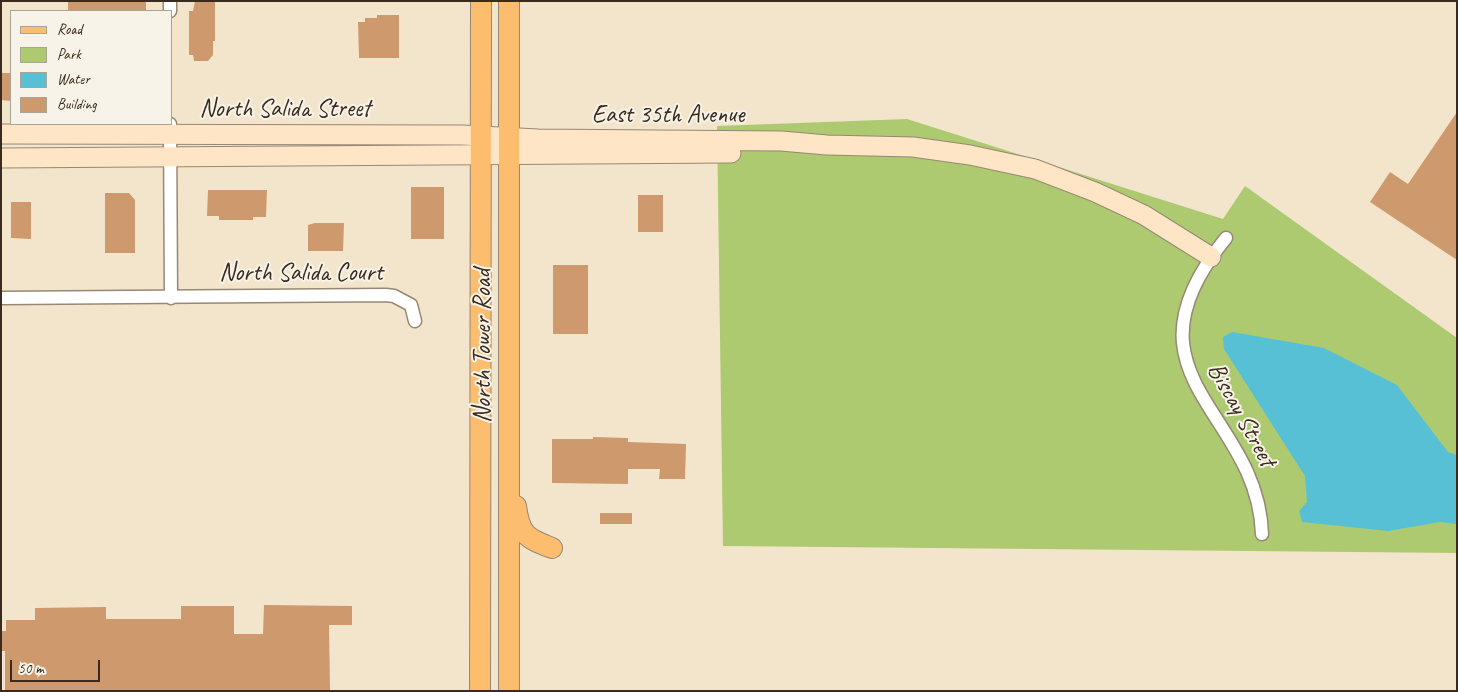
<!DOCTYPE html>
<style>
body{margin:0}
#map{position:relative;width:1458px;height:692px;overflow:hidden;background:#f3e5cc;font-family:Caveat,sans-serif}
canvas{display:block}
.frame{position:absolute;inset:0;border:2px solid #3b2a1e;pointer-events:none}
.legend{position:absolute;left:10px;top:10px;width:162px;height:115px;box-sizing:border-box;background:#f7f3e8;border:1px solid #aca397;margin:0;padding:6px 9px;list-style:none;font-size:15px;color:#3b2a1e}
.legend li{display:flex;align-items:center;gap:10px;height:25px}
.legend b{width:25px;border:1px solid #aca397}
.scale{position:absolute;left:10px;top:660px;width:90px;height:22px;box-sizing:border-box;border:2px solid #3b2a1e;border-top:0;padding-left:6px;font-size:15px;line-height:18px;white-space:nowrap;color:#3b2a1e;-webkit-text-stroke:4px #f7f3e8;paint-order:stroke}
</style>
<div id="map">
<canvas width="1458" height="692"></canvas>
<div class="frame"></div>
<ul class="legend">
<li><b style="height:6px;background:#fcbd6f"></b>Road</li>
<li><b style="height:14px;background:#adca71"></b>Park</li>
<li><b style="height:14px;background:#57c0d4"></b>Water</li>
<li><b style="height:14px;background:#ce996c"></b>Building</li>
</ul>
<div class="scale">50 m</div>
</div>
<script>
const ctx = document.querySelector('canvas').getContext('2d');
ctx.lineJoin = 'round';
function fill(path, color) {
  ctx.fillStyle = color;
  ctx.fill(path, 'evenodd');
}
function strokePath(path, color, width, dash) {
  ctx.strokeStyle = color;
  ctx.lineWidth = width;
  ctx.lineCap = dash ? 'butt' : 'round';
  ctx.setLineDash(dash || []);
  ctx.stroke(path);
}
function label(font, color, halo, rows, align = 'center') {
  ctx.font = font + ' Caveat,sans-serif';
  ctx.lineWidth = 4;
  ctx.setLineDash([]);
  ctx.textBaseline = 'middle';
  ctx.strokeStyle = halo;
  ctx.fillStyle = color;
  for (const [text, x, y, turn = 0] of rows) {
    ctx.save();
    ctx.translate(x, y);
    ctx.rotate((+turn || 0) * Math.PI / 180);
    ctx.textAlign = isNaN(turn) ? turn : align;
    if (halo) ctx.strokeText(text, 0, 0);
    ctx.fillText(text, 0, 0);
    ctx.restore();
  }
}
fill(new Path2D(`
 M 907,119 L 1223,219 L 1245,186 L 1457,338 L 1457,553 L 723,546 L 717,126 Z`), '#adca71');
fill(new Path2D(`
 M 1232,332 L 1324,348 L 1397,385 L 1448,452 L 1457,455 L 1457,524 L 1440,522 L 1388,531 L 1302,522 L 1299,511 L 1307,502 L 1305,476 L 1224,349 L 1223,337 Z`), '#57c0d4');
fill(new Path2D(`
 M 68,1 L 146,1 L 146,11 L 68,11 Z
 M 195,1 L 215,1 L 215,41 L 213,41 L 213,55 L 208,61 L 194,61 L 193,55 L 189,55 L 189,11 L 193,11 Z
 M 377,15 L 399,15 L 399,58 L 359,58 L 358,22 L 365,22 L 365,18 L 377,18 Z
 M 1,73 L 11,73 L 11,101 L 1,100 Z
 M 1457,112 L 1457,260 L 1370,202 L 1390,172 L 1408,184 Z
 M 411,187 L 444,187 L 444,239 L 411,239 Z
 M 208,190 L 267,190 L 266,217 L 253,217 L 253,220 L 219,220 L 219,216 L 207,216 Z
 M 105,193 L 129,193 L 135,200 L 135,253 L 105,253 Z
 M 638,195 L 663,195 L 663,232 L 638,232 Z
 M 11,202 L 31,202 L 31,239 L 11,238 Z
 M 315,223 L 344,223 L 343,251 L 308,251 L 308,225 Z
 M 553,265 L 588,265 L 588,334 L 553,334 Z
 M 593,437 L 628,438 L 628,442 L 686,444 L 685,479 L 659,479 L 660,469 L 628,469 L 628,484 L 552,483 L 552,439 L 593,439 Z
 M 600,513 L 632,513 L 632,524 L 600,524 Z
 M 264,605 L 352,606 L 352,625 L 329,625 L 330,691 L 5,691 L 5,651 L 1,651 L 1,631 L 6,631 L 6,620 L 35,620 L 35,608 L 106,607 L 106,619 L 181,619 L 181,606 L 234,606 L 234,634 L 263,634 Z`), '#ce996c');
const street = new Path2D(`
 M 170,1 L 170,11
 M 170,124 L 171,298
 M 1226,238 C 1112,377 1258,410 1262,534
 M 1,298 L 386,295 L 394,296 L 411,305 L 415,321`);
const secondary = new Path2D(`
 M 1,134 L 462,135 L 538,139 L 781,141 L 827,145 L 913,147 L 970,155 L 1035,169 L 1095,192 L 1144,215 L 1211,257
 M 1,158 L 731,153`);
const primary = new Path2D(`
 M 516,506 C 520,535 526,538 552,548
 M 480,691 L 481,1
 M 509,691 L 509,1`);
strokePath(street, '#978875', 15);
strokePath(secondary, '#978875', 21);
strokePath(primary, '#978875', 22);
strokePath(street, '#fff', 12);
strokePath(secondary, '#fee5c5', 19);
strokePath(primary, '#fcbd6f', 20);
label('25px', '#3b2a1e', '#f7f3e8', [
 ["North Salida Street",285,109],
 ["East 35th Avenue",668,115],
 ["North Salida Court",301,273],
 ["North Tower Road",483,346,-90],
 ["Biscay Street",1241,415,61]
]);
</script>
